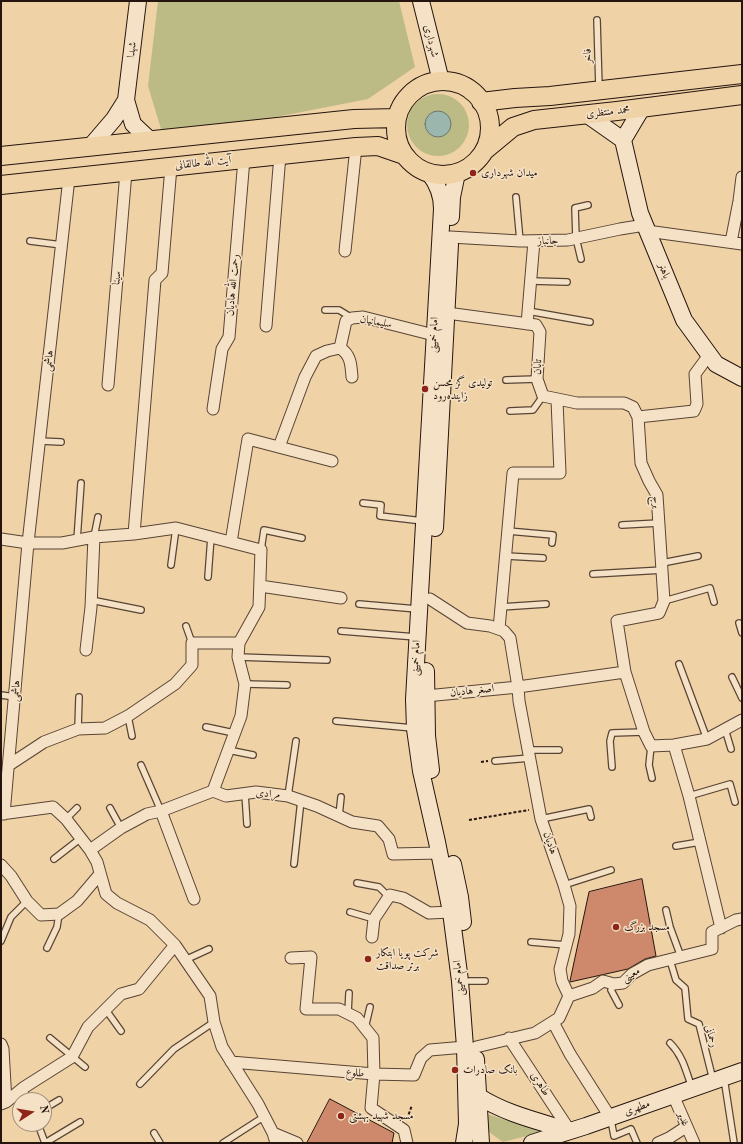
<!DOCTYPE html>
<meta charset="utf-8">
<style>
body{margin:0}
#map{position:relative;width:743px;height:1144px;overflow:hidden;background:#f0d2a7;font-family:"Old Standard TT",serif}
canvas{display:block}
.frame{position:absolute;inset:0;border:2px solid #25150e;pointer-events:none}
.north{position:absolute;left:12px;top:1092px;width:40px;height:40px;box-sizing:border-box;background:#f5e2c6;border:1px solid #a2907c;border-radius:50%;rotate:78deg;font-size:11px;font-weight:700;line-height:16px;text-align:center;color:#25150e}
.north::after{content:'';display:block;margin:auto;width:14px;height:18px;background:#8f2418;clip-path:polygon(50% 0,100% 100%,50% 72%,0 100%)}
</style>
<div id="map">
<canvas width="743" height="1144"></canvas>
<div class="frame"></div>
<div class="north">N</div>
</div>
<script>
const ctx = document.querySelector('canvas').getContext('2d');
ctx.lineJoin = 'round';
function fill(path, color) {
  ctx.fillStyle = color;
  ctx.fill(path, 'evenodd');
}
function strokePath(path, color, width, dash) {
  ctx.strokeStyle = color;
  ctx.lineWidth = width;
  ctx.lineCap = dash ? 'butt' : 'round';
  ctx.setLineDash(dash || []);
  ctx.stroke(path);
}
function label(font, color, halo, rows, align = 'center') {
  ctx.font = font + ' "Old Standard TT",Amiri,serif';
  ctx.lineWidth = 3;
  ctx.setLineDash([]);
  ctx.textBaseline = 'middle';
  ctx.strokeStyle = halo;
  ctx.fillStyle = color;
  for (const [text, x, y, turn = 0] of rows) {
    ctx.save();
    ctx.translate(x, y);
    ctx.rotate((+turn || 0) * Math.PI / 180);
    ctx.textAlign = isNaN(turn) ? turn : align;
    if (halo) ctx.strokeText(text, 0, 0);
    ctx.fillText(text, 0, 0);
    ctx.restore();
  }
}
fill(new Path2D(`
 M 158,1 L 399,1 L 415,67 L 368,99 L 164,139 L 148,86 Z
 M407 125a31 31 0 1 1 62 0a31 31 0 1 1-62 0Z
 M 487,1114 L 542,1132 L 503,1142 L 489,1132 Z`), '#bcbb85');
const water = new Path2D(`
 M425 124a13 13 0 1 1 26 0a13 13 0 1 1-26 0Z`);
fill(water, '#9bb6ad');
strokePath(water, '#6c766d', 1);
const building = new Path2D(`
 M 642,879 L 656,956 L 645,959 L 628,969 L 570,982 L 570,981 L 589,892 Z
 M 330,1099 L 394,1133 L 392,1143 L 307,1143 Z`);
fill(building, '#ce896c');
strokePath(building, '#25150e', 1);
const lane = new Path2D(`
 M 597,20 L 599,88
 M 516,197 L 520,241
 M 30,241 L 62,245
 M 581,259 L 576,238 L 575,208 L 588,205
 M 531,281 L 567,282
 M 325,310 L 339,310 L 352,318
 M 528,311 L 590,322
 M 506,380 L 537,379
 M 510,411 L 533,410 L 543,396
 M 40,441 L 61,442
 M 363,503 L 381,505 L 380,516 L 423,521
 M 622,525 L 659,523
 M 508,531 L 553,535 L 552,543
 M 94,537 L 98,517
 M 77,540 L 81,483
 M 261,550 L 264,530 L 302,538
 M 506,556 L 543,558
 M 662,563 L 698,556
 M 171,565 L 176,528
 M 593,574 L 663,570
 M 208,577 L 211,537
 M 91,600 L 141,610
 M 664,601 L 710,588 L 714,602
 M 359,604 L 417,609
 M 501,607 L 546,604
 M 739,623 L 742,633
 M 186,626 L 192,643
 M 341,631 L 416,637
 M 238,657 L 327,660
 M 679,664 L 707,739
 M 732,677 L 742,698
 M 245,684 L 287,685
 M 1,695 L 15,697
 M 128,716 L 132,736
 M 336,721 L 413,728
 M 206,727 L 234,733
 M 78,729 L 79,697
 M 725,729 L 731,749
 M 651,746 L 649,765 L 652,778
 M 228,750 L 253,755
 M 528,750 L 559,750
 M 495,761 L 530,758
 M 141,765 L 161,811
 M 612,767 L 610,741 L 612,733 L 644,732
 M 245,794 L 247,824
 M 288,796 L 296,741
 M 689,796 L 730,784 L 735,802
 M 110,808 L 121,828
 M 339,816 L 341,797
 M 66,819 L 77,808
 M 541,819 L 589,809 L 591,817
 M 676,846 L 700,842
 M 54,859 L 81,838
 M 294,864 L 301,800
 M 357,883 L 379,887 L 389,897
 M 564,885 L 611,870
 M 666,910 L 670,927 L 681,957
 M 350,912 L 374,919
 M 1,941 L 11,917 L 27,901
 M 531,942 L 566,945
 M 47,948 L 57,927 L 59,914
 M 185,960 L 209,949
 M 670,960 L 676,980 L 685,988 L 688,1019 L 699,1024 L 713,1080
 M 469,981 L 485,981
 M 614,984 L 611,990 L 619,1005
 M 106,1010 L 121,1031
 M 348,1013 L 349,993
 M 365,1028 L 370,1007
 M 50,1038 L 85,1067
 M 670,1043 C 683,1056 686,1071 692,1088
 M 724,1078 L 734,1143
 M 140,1084 L 174,1049 L 214,1022
 M 23,1088 L 28,1100
 M 44,1109 L 59,1100
 M 611,1120 L 614,1136 L 631,1129 L 637,1143
 M 38,1124 L 45,1143 L 80,1122
 M 154,1133 L 160,1143
 M 223,1143 L 265,1116`);
const street = new Path2D(`
 M 647,231 L 742,244
 M 450,237 L 520,241 L 568,240 L 620,229 L 645,225
 M 731,242 L 739,201 L 742,177
 M 345,251 L 356,147
 M 447,313 L 536,325 L 540,332 L 537,379 L 543,396 L 577,403 L 624,403 L 633,407 L 638,417
 M 527,324 L 534,241
 M 266,326 L 280,155
 M 340,348 L 346,321 L 352,318 L 363,317 L 434,335
 M 108,385 L 126,172
 M 213,409 L 222,349 L 229,337 L 244,159
 M 279,447 L 305,377 L 316,356 L 327,351 L 340,348 C 351,355 351,365 352,377
 M 134,534 L 155,280 L 162,273 L 171,167
 M 1,539 L 28,543 L 62,543 L 94,537 L 134,534 L 176,528 L 261,550 L 259,607 L 239,643 L 238,657 L 245,684 L 241,716 L 213,791
 M 231,542 L 248,439 L 332,461
 M 260,586 L 341,598
 M 430,599 L 467,623 L 490,626 L 504,631 L 510,638 L 518,687 L 519,701 L 541,819 L 564,885 L 570,906 L 569,934 L 560,969 L 562,981 L 569,996
 M 499,629 L 513,473 L 560,473 L 557,400
 M 86,650 L 91,607 L 94,537
 M 625,672 L 617,621 L 659,613 L 664,601 L 657,495 L 649,481 L 641,463 L 638,417 L 694,411 L 697,404 L 695,374 L 709,355
 M 426,696 L 518,687 L 625,672 L 644,732 L 651,746 L 674,745 L 707,739 L 742,720
 M 674,745 L 689,796 L 721,928
 M 9,765 L 44,742 L 78,729 L 105,728 L 128,716 L 175,684 L 192,665 L 192,643 L 239,643
 M 161,811 L 194,899
 M 1,814 L 53,807 L 66,819 L 90,850 L 97,862 L 106,894 L 117,903 L 150,920 L 175,945 L 210,996 L 214,1022 L 222,1047 L 258,1104 L 273,1133 L 276,1143
 M 4,814 L 28,543 L 69,178
 M 90,850 L 121,828 L 147,814 L 161,811 L 213,791 L 226,796 L 256,792 L 288,796 L 317,806 L 352,822 L 378,826 L 389,839 L 393,854 L 440,853
 M 1,865 L 11,876 L 27,901 L 41,915 L 59,914 L 77,901 L 100,874
 M 372,937 L 374,919 L 390,895 L 403,898 L 429,913 L 451,912
 M 291,958 L 311,957 L 306,1009 L 339,1009 L 357,1018 L 373,1038 L 374,1074 L 371,1108 L 404,1130 L 407,1143
 M 553,1022 L 570,1054 L 610,1117
 M 509,1038 L 570,1131
 M 1,1044 L 3,1049 L 6,1102
 M 476,1047 L 535,1033 L 559,1018 L 569,996 L 593,988 L 603,981 L 614,984 L 623,983 L 632,974 L 648,965 L 712,949 L 712,932 L 736,920 L 742,919
 M 231,1062 L 374,1074 L 414,1075 L 421,1058 L 430,1050 L 465,1047
 M 673,1095 L 694,1143
 M 1,1104 L 6,1102 L 23,1088 L 72,1057 L 88,1027 L 121,994 L 139,989 L 175,945
 M 273,1133 L 297,1143
 M 658,1143 L 669,1138 L 686,1127`);
const secondary = new Path2D(`
 M 421,1 L 441,81
 M 126,100 L 138,1
 M 586,114 L 623,140 L 642,108
 M 623,140 L 640,213 L 684,320 L 716,364 L 742,378
 M 90,147 L 114,119 L 126,100 L 133,124 L 150,140
 M 429,173 C 438,184 442,195 442,209 L 414,699 L 415,729 L 421,771 L 437,842 L 451,912 L 460,981 L 465,1047 L 467,1124 L 464,1143
 M 451,217 L 452,197 L 457,173
 M 435,528 L 450,244
 M 426,671 L 427,736 L 431,770
 M 453,864 L 460,897 L 463,922
 M 476,1059 L 481,1143
 M 478,1096 C 506,1114 538,1121 570,1131
 M 532,1143 L 586,1126 L 742,1071`);
const primary = new Path2D(`
 M396 128a47 47 0 1 1 94 0a47 47 0 1 1-94 0Z
 M 481,102 L 515,98 L 550,96 L 742,74
 M 484,151 L 513,127 L 534,120 L 617,111 L 742,95
 M 1,156 L 354,119 L 397,118
 M 1,185 L 356,147 L 378,146 L 404,155`);
strokePath(lane, '#584434', 8);
strokePath(street, '#584434', 13);
strokePath(secondary, '#25150e', 18);
strokePath(primary, '#25150e', 20);
strokePath(new Path2D(`
 M 481,762 L 488,761
 M 469,820 L 529,810
 M 407,1119 L 412,1105`), '#25150e', 2, [3, 2]);
strokePath(lane, '#f5e2c6', 5.5);
strokePath(street, '#f5e2c6', 11);
strokePath(secondary, '#f5e2c6', 16);
strokePath(primary, '#f0d2a7', 18);
for (const [x, y, r, color] of [
 [473,173,4,"#8f2418"],
 [425,389,4,"#8f2418"],
 [616,927,4,"#8f2418"],
 [368,959,4,"#8f2418"],
 [455,1070,4,"#8f2418"],
 [341,1116,4,"#8f2418"]
]) {
  const dot = new Path2D();
  dot.arc(x, y, r, 0, 2 * Math.PI);
  ctx.fillStyle = color;
  ctx.fill(dot);
  strokePath(dot, '#f5e2c6', 1.5);
}
label('11px', '#25150e', '#f5e2c6', [
 ["شهرداری",431,41,76],
 ["شهدا",132,50,-83],
 ["فاخر",588,56,-92],
 ["محمد منتظری",608,112,-6],
 ["آیت الله طالقانی",203,163,-6],
 ["جانباز",548,241,-1],
 ["باهنر",664,271,68],
 ["سینا",117,278,-85],
 ["رحمت الله هادیان",233,285,-85],
 ["سلیمانیان",376,322,10],
 ["امام خمینی",434,335,-87],
 ["هاشمی",49,361,-84],
 ["تابان",538,367,-87],
 ["برج",656,502,81],
 ["امام خمینی",416,658,-87],
 ["هاشمی",16,691,-85],
 ["اصغر هادیان",472,691,-6],
 ["مرادی",268,794,4],
 ["هادیان",550,843,71],
 ["معینی",631,975,-31],
 ["امام خمینی",459,978,-96],
 ["رحمانی",711,1036,73],
 ["طلوع",355,1073,5],
 ["طاهری",540,1084,57],
 ["مطهری",637,1108,-20],
 ["غدیر",683,1119,66]
]);
label('11px', '#25150e', '#f5e2c6', [
 ["میدان شهرداری",481,173],
 ["تولیدی گز محسن",433,383],
 ["زاینده‌رود",433,396],
 ["مسجد بزرگ",624,927],
 ["شرکت پویا ابتکار",376,953],
 ["برتر صداقت",376,966],
 ["بانک صادرات",463,1070],
 ["مسجد شهید بهشتی",349,1116]
], 'left');
</script>
